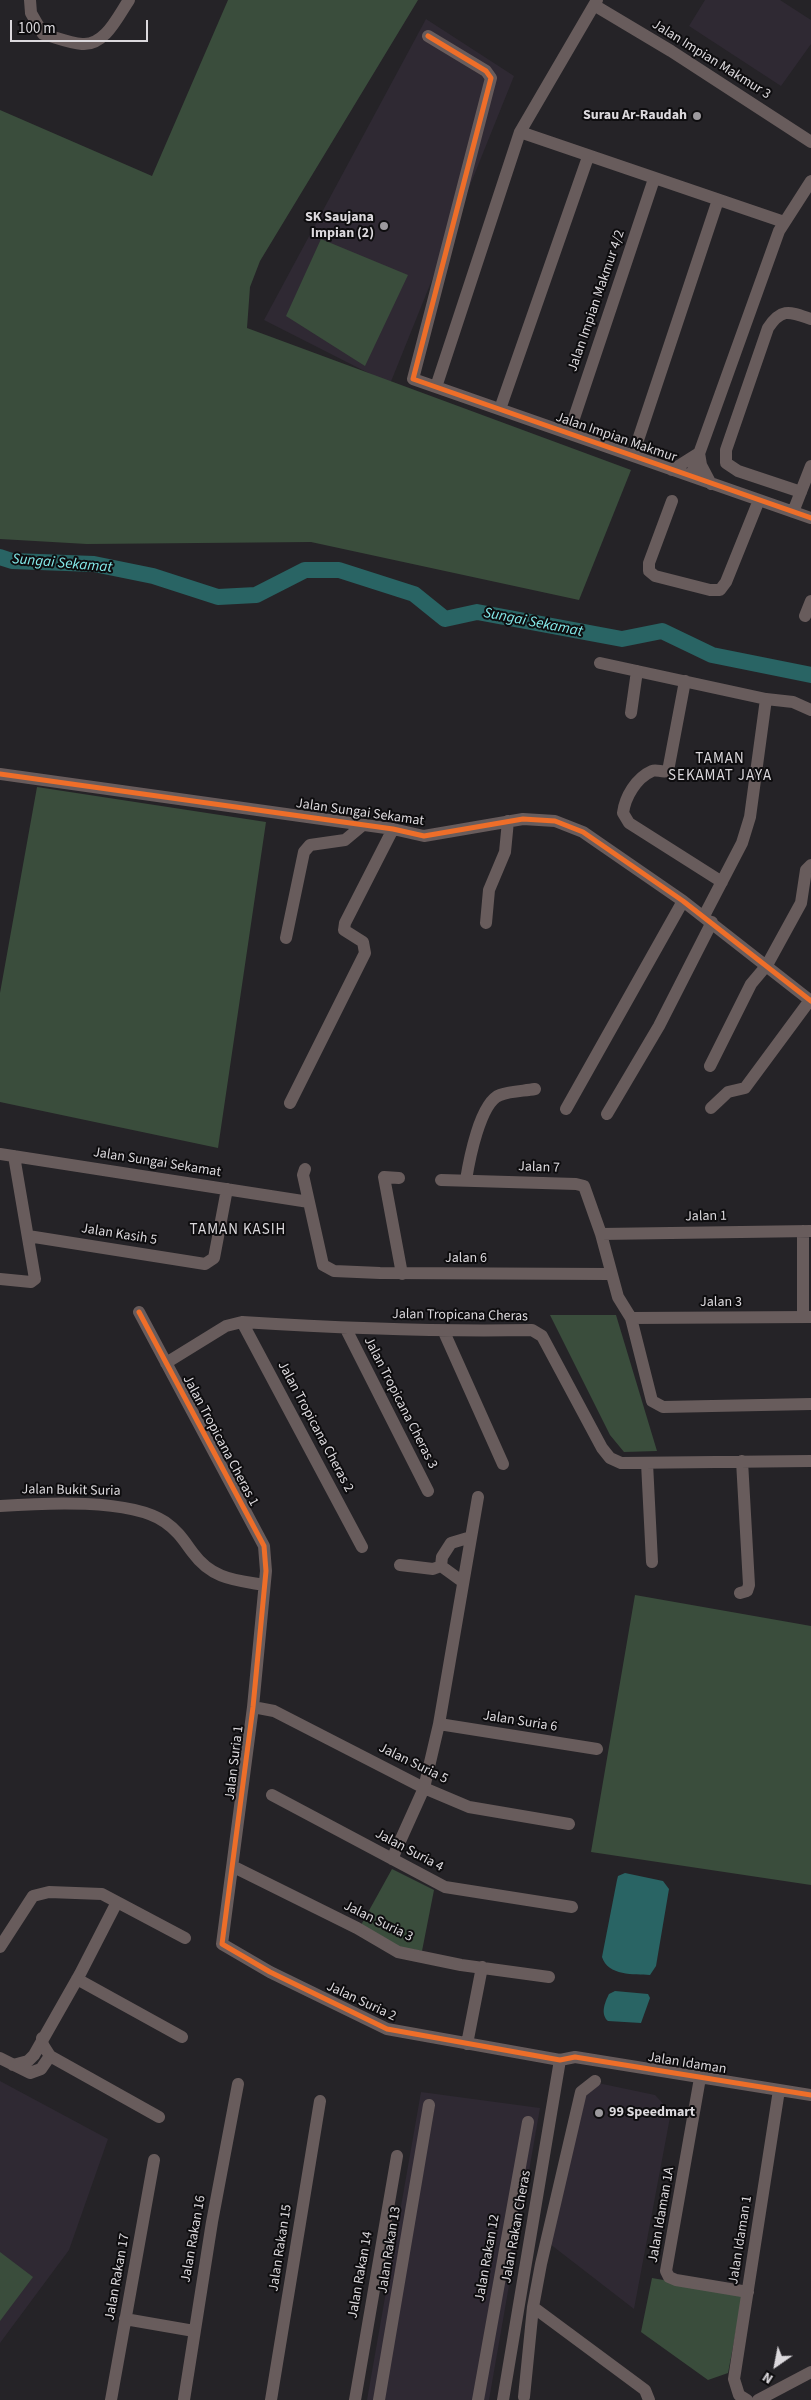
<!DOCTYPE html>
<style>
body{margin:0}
#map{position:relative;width:811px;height:2400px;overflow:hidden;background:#252327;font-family:"Source Sans 3",sans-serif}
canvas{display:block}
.north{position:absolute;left:751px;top:2340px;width:50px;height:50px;-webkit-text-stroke:4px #0e0d0f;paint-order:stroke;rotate:213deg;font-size:14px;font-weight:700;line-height:20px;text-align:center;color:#dcd9dd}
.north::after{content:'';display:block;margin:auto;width:18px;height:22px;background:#dcd9dd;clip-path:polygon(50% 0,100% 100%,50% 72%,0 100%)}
.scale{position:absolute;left:10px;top:20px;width:138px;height:22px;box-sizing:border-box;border:2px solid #dcd9dd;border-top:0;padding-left:6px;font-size:15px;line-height:18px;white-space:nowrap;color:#dcd9dd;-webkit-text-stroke:4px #0e0d0f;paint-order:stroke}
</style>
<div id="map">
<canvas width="811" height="2400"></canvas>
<div class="north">N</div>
<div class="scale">100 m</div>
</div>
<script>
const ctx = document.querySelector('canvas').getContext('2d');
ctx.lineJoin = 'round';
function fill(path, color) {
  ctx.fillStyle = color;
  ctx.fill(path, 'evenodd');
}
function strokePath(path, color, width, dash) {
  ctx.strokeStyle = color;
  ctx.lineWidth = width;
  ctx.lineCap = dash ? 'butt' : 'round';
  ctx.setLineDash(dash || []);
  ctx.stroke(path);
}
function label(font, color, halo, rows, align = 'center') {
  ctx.font = font + ' "Source Sans 3",sans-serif';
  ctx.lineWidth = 4;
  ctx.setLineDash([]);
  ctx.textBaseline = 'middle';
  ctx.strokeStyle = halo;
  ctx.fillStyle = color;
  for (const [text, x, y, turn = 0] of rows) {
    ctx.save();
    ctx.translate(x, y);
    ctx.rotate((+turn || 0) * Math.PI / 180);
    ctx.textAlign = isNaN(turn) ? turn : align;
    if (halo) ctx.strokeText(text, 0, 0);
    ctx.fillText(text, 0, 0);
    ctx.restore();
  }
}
fill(new Path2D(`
 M 705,0 L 780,0 L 811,20 L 811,44 L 781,86 L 689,26 Z
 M 426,19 L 514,76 L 390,384 L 264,320 Z
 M 0,2081 L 108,2139 L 69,2250 L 0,2343 Z
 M 598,2083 L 655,2095 L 671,2112 L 634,2309 L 550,2244 L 584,2094 Z
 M 421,2092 L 540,2108 L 489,2400 L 367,2400 Z`), '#2f2933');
fill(new Path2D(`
 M 228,0 L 418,0 L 260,261 L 250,287 L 247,328 L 631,470 L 579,600 L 311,542 L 87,544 L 0,539 L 0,110 L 152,176 Z
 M 321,239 L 408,275 L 365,366 L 286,316 Z
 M 37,787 L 266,822 L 218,1148 L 0,1102 L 0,993 Z
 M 550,1315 L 616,1315 L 657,1451 L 624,1452 L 610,1435 Z
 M 635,1595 L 811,1626 L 811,1885 L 591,1852 Z
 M 392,1869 L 434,1890 L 422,1951 L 401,1948 L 361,1925 Z
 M 0,2252 L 33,2277 L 0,2321 Z
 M 652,2278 L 743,2294 L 728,2373 L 708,2380 L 641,2332 Z`), '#3a4d3c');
fill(new Path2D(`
 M 625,1873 L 663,1881 L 669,1889 L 656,1966 L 650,1975 C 634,1974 608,1976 602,1957 L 617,1880 L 618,1876 Z
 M 615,1991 L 648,1994 L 650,1998 L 641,2023 L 608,2021 C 600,2014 605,2002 609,1994 Z`), '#296464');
strokePath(new Path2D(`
 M 0,557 L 12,561 L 94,564 L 153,576 L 218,597 L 256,595 L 305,570 L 339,570 L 414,594 L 445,619 L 477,612 L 622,639 L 662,631 L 712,655 L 811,675`), '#296464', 16);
strokePath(new Path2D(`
 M 30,0 L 31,13 L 43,34 C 55,37 69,43 82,44 C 105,46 118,16 129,0
 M 594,5 L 671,51 L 811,142
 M 428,36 L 486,71 L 491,78 L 413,379 L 811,518
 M 520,132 L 784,222
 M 436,387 L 520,132 L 597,0
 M 500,409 L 588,157
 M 569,433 L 654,179
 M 633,455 L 718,200
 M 672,470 L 699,453 L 701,465 L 711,484
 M 691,476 L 779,231 L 811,181
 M 801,492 L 738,471 L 726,463 L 726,450 L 768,328 C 782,307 790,312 811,319
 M 672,501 L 649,563 L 649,571 L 655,576 L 710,590 L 720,590 L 726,582 L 759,500
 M 793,512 L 811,466
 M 805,616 L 811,601
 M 600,663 L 766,699 L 750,817 L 742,843 L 704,916
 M 685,681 L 668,771 C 662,773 657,769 652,771 C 636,778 625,797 623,813 L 629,823 L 722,882
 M 766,699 L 793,702 L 811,710
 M 631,713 L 637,671
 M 0,774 L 393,829 L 424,836 L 523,819 L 555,821 L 583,832 L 683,901 L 811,1001
 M 486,923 L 489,890 L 505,852 L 508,821
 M 286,938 L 304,852 L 310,845 L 345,840 L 363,825
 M 710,1066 L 751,984 L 767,965 L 801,903 L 806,870 L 811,865
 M 290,1103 L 365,953 L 363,942 L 344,930 L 345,923 L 393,829
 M 711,1108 L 728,1092 L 745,1088 L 810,1000
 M 566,1109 L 683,901
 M 607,1114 L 659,1026 L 712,922
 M 0,1154 L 309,1202
 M 305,1169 L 303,1175 L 323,1265 L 334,1271 L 380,1273 L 610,1274
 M 399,1178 L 384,1177 L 402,1274
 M 441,1180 L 576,1184 L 584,1186 L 601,1234 L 618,1297 L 631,1318 L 652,1401 L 663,1407 L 811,1404
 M 466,1180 C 469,1161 480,1102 500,1095 C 511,1091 524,1091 535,1089
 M 803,1231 L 803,1317
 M 601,1234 L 811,1231
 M 28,1236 L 205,1264 L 214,1258 L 227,1189
 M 0,1279 L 31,1282 L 35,1279 L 14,1156
 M 139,1312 L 264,1546 L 266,1571 L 253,1707 L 222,1944 L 270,1972 L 387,2029 L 560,2060 L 575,2057 L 811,2095
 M 631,1318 L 811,1317
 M 242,1322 L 362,1547
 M 346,1329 L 428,1491
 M 444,1332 L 503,1464
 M 166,1363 L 226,1326 L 242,1322 C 339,1328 435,1332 532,1330 L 542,1336 L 602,1448 L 610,1458 L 621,1463 L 811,1461
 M 647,1463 L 652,1562
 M 0,1506 C 43,1503 130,1498 165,1522 C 178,1531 184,1541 193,1553 C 212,1579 235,1580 264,1585
 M 400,1565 L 433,1569 L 441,1566
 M 463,1582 L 441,1566 L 442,1557 L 451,1543 L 471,1537
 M 740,1593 L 747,1591 L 749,1585 L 742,1461
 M 253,1707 L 274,1711 L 424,1788 L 469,1807 L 569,1824
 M 439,1724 L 597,1749
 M 272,1795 L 445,1887 L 572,1907
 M 392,1859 L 424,1788 L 439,1724 L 478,1497
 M 234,1867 L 357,1928 L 398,1952 L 461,1965 L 549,1977
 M 0,1947 L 33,1896 L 49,1892 L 102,1894 L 185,1938
 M 77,1979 L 182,2037
 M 42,2038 L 43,2045 L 50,2056 L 159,2117
 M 467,2044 L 482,1967
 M 0,2058 L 30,2073 L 41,2069 L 50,2056
 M 13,2065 L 28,2061 L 34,2055 L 80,1974 L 117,1902
 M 700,2078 L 666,2271 L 669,2277 L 676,2280 L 748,2292
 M 533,2307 L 645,2390 L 649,2400
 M 125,2319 L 194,2331
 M 524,2397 L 533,2307 L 541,2264 L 581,2092 L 595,2081
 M 111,2400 L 154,2160
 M 184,2400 L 212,2222 L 238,2084
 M 271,2400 L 320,2101
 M 355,2400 L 397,2156
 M 379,2400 L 429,2105
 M 478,2400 L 528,2122
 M 503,2400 L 560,2060
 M 747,2400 L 739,2395 L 734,2379 L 779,2090
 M 758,2400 L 811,2372`), '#685c5c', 12);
strokePath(new Path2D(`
 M 428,36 L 486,71 L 491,78 L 413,379 L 811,518
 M 0,774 L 393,829 L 424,836 L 523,819 L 555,821 L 583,832 L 683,901 L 811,1001
 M 139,1312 L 264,1546 L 266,1571 L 253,1707 L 222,1944 L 270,1972 L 387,2029 L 560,2060 L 575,2057 L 811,2095`), '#ee6e29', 5);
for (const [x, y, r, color] of [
 [697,116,5,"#9c999d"],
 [384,226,5,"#9c999d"],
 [599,2113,5,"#9c999d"]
]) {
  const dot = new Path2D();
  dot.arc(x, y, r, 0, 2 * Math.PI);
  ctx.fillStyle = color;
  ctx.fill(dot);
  strokePath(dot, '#0e0d0f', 2);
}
label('14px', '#dcd9dd', '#0e0d0f', [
 ["Jalan Impian Makmur 3",711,60,32],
 ["Jalan Impian Makmur 4/2",597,301,-71],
 ["Jalan Impian Makmur",616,438,19],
 ["Jalan Sungai Sekamat",360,813,8],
 ["Jalan Sungai Sekamat",157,1163,9],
 ["Jalan 7",539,1168,2],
 ["Jalan 1",706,1217,-1],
 ["Jalan Kasih 5",119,1235,9],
 ["Jalan 6",466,1259],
 ["Jalan 3",721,1303],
 ["Jalan Tropicana Cheras",460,1316,1],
 ["Jalan Tropicana Cheras 3",400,1403,63],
 ["Jalan Tropicana Cheras 2",315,1427,62],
 ["Jalan Tropicana Cheras 1",220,1441,62],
 ["Jalan Bukit Suria",71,1491,1],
 ["Jalan Suria 6",520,1722,9],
 ["Jalan Suria 1",235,1763,-83],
 ["Jalan Suria 5",413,1764,26],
 ["Jalan Suria 4",409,1851,28],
 ["Jalan Suria 3",378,1922,26],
 ["Jalan Suria 2",361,2002,25],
 ["Jalan Idaman",687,2064,9],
 ["Jalan Idaman 1A",662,2215,-80],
 ["Jalan Rakan Cheras",517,2227,-80],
 ["Jalan Rakan 16",194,2239,-80],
 ["Jalan Idaman 1",741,2240,-81],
 ["Jalan Rakan 15",281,2248,-81],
 ["Jalan Rakan 13",390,2250,-81],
 ["Jalan Rakan 12",488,2258,-80],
 ["Jalan Rakan 14",361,2275,-80],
 ["Jalan Rakan 17",118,2277,-80]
]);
label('bold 14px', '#dcd9dd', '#0e0d0f', [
 ["Surau Ar-Raudah",687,116],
 ["SK Saujana",374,218],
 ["Impian (2)",374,234],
 ["99 Speedmart",609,2113,"left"]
], 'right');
label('italic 15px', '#84eaea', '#0e0d0f', [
 ["Sungai Sekamat",62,564,5],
 ["Sungai Sekamat",533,623,11]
]);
ctx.letterSpacing = '1px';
label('15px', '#dcd9dd', '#0e0d0f', [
 ["TAMAN",720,760],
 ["SEKAMAT JAYA",720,777],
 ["TAMAN KASIH",238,1231]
]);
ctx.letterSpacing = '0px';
</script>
